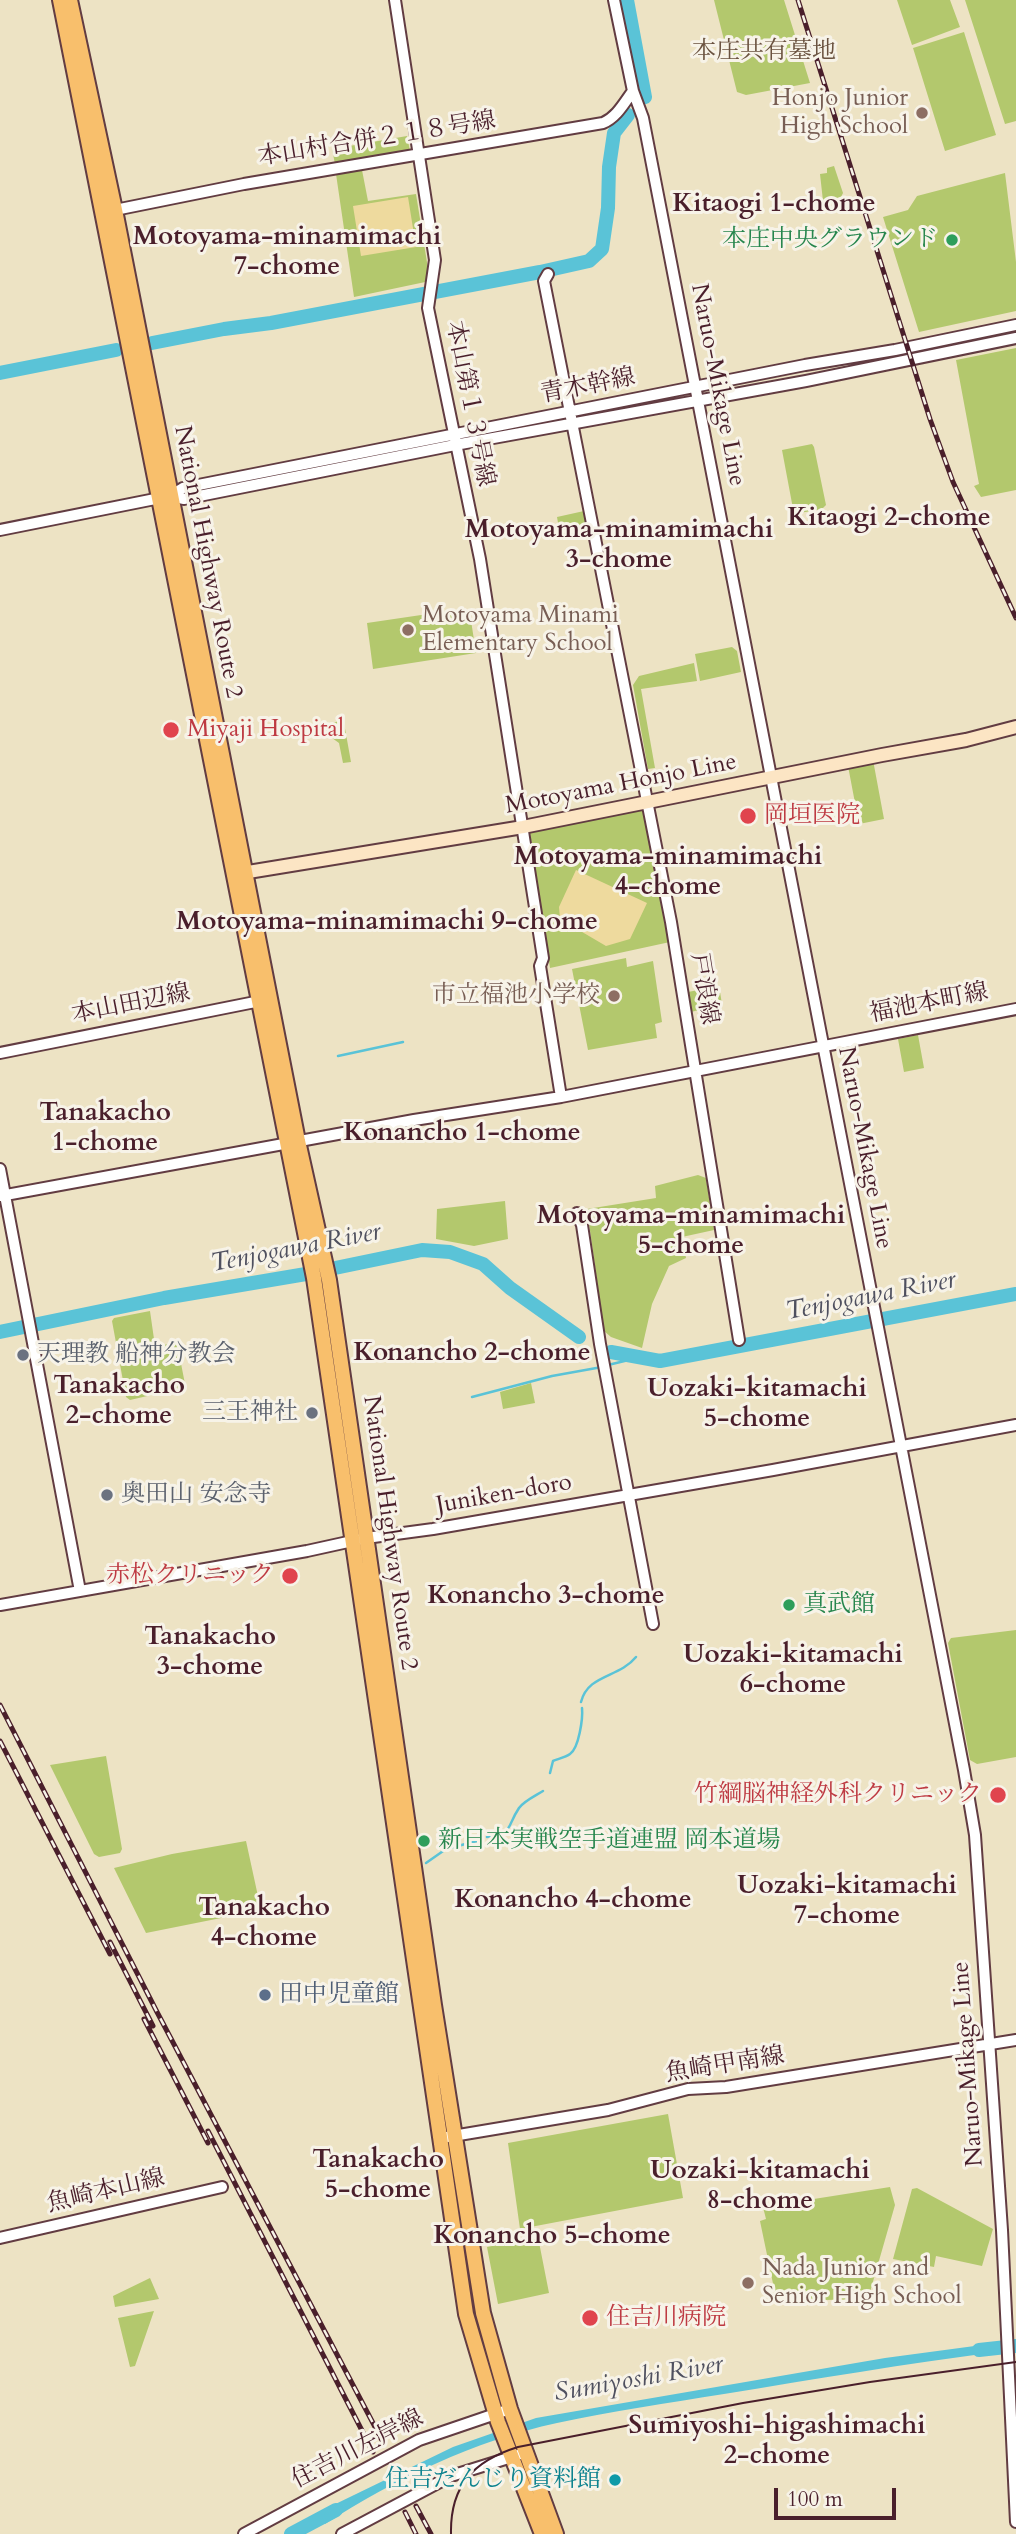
<!DOCTYPE html>
<meta charset="utf-8">
<style>
body{margin:0}
#map{position:relative;width:1016px;height:2534px;overflow:hidden;background:#ede3c4;font-family:Cardo,serif}
canvas{display:block}
.scale{position:absolute;left:774px;top:2488px;width:122px;height:32px;box-sizing:border-box;border:4px solid #4a1f2b;border-top:0;padding-left:9px;font-size:21px;line-height:24px;white-space:nowrap;color:#4a1f2b;-webkit-text-stroke:5px #f7f3e8;paint-order:stroke}
</style>
<div id="map">
<canvas width="1016" height="2534"></canvas>
<div class="scale">100 m</div>
</div>
<script>
const ctx = document.querySelector('canvas').getContext('2d');
ctx.lineJoin = 'round';
function fill(path, color) {
  ctx.fillStyle = color;
  ctx.fill(path, 'evenodd');
}
function strokePath(path, color, width, dash) {
  ctx.strokeStyle = color;
  ctx.lineWidth = width;
  ctx.lineCap = dash ? 'butt' : 'round';
  ctx.setLineDash(dash || []);
  ctx.stroke(path);
}
function label(font, color, halo, rows, align = 'center') {
  ctx.font = font + ' Cardo,"Noto Serif JP",serif';
  ctx.lineWidth = 6;
  ctx.setLineDash([]);
  ctx.textBaseline = 'middle';
  ctx.strokeStyle = halo;
  ctx.fillStyle = color;
  for (const [text, x, y, turn = 0] of rows) {
    ctx.save();
    ctx.translate(x, y);
    ctx.rotate((+turn || 0) * Math.PI / 180);
    ctx.textAlign = isNaN(turn) ? turn : align;
    if (halo) ctx.strokeText(text, 0, 0);
    ctx.fillText(text, 0, 0);
    ctx.restore();
  }
}
fill(new Path2D(`
 M 714,0 L 784,0 L 810,83 L 746,95 L 737,92 Z
 M 897,0 L 950,0 L 960,27 L 912,45 Z
 M 965,0 L 1016,0 L 1016,121 L 1005,124 Z
 M 964,32 L 996,135 L 945,151 L 913,48 Z
 M 407,136 L 410,151 L 335,164 L 332,149 Z
 M 834,166 L 843,193 L 841,197 L 823,201 L 820,174 L 827,173 L 827,168 Z
 M 362,170 L 368,201 L 416,194 L 430,281 L 354,297 L 336,174 Z
 M 1005,173 L 1016,262 L 1016,311 L 919,332 L 883,217 L 908,210 L 917,196 Z
 M 1016,348 L 1016,490 L 981,497 L 974,486 L 979,484 L 956,360 Z
 M 812,444 L 814,447 L 826,505 L 822,509 L 794,514 L 782,450 Z
 M 584,511 L 588,531 L 585,536 L 561,540 L 557,517 Z
 M 455,610 L 456,615 L 470,614 L 476,653 L 373,669 L 367,623 Z
 M 732,647 L 737,651 L 741,672 L 700,681 L 695,654 Z
 M 694,663 L 697,681 L 641,689 L 655,768 L 648,769 L 633,685 L 639,676 Z
 M 340,721 L 344,723 L 351,762 L 343,763 L 339,743 L 325,733 L 324,725 Z
 M 873,760 L 884,819 L 859,824 L 848,766 Z
 M 638,808 L 643,812 L 670,942 L 550,968 L 530,833 L 532,829 Z
 M 626,958 L 627,967 L 653,961 L 662,1022 L 655,1024 L 657,1038 L 588,1050 L 572,969 Z
 M 719,986 L 722,1004 L 691,1012 L 688,992 Z
 M 918,1035 L 924,1068 L 904,1072 L 898,1039 Z
 M 698,1175 L 706,1178 L 714,1230 L 682,1237 L 686,1258 L 669,1266 L 652,1304 L 642,1348 L 611,1337 L 604,1331 L 587,1209 L 656,1198 L 655,1186 Z
 M 505,1201 L 508,1239 L 474,1246 L 436,1239 L 437,1209 Z
 M 150,1311 L 155,1346 L 177,1343 L 185,1384 L 182,1388 L 130,1400 L 126,1397 L 112,1321 L 114,1318 Z
 M 531,1383 L 535,1403 L 503,1409 L 500,1392 Z
 M 1016,1630 L 1016,1757 L 977,1764 L 970,1760 L 948,1643 L 951,1638 Z
 M 106,1756 L 122,1849 L 120,1853 L 99,1857 L 94,1854 L 50,1765 Z
 M 246,1841 L 261,1910 L 146,1933 L 114,1868 L 172,1854 Z
 M 668,2114 L 683,2198 L 520,2229 L 508,2143 Z
 M 890,2187 L 895,2205 L 868,2299 L 781,2301 L 776,2298 L 760,2221 L 766,2219 L 763,2207 Z
 M 917,2188 L 993,2229 L 982,2266 L 936,2256 L 934,2267 L 893,2259 L 912,2189 Z
 M 538,2237 L 549,2293 L 498,2304 L 487,2247 Z
 M 150,2278 L 159,2299 L 115,2307 L 113,2296 Z
 M 154,2311 L 135,2366 L 130,2367 L 118,2318 Z`), '#b3c86d');
fill(new Path2D(`
 M 408,197 L 416,247 L 361,256 L 353,206 Z
 M 576,870 L 647,903 L 630,939 L 606,946 L 560,919 L 559,907 Z`), '#eeda9e');
fill(new Path2D(`
 M 997,2343 L 995,2346 L 996,2352 C 905,2364 815,2379 724,2394 C 668,2403 612,2411 557,2423 C 474,2441 395,2479 325,2524 L 319,2512 L 453,2447 L 536,2418 L 885,2358 Z`), '#5ac3d7');
strokePath(new Path2D(`
 M 338,1056 L 403,1042
 M 608,1365 L 637,1358
 M 472,1397 L 552,1376 L 602,1367
 M 581,1702 C 588,1674 619,1678 636,1657
 M 550,1773 L 553,1761 C 558,1759 566,1757 570,1754 C 579,1748 583,1718 582,1708
 M 487,1837 C 516,1830 505,1829 519,1808 C 524,1801 535,1796 543,1791
 M 426,1863 L 446,1849 L 477,1841`), '#5ac3d7', 2.5);
strokePath(new Path2D(`
 M 627,0 L 645,97
 M 152,343 L 224,329 L 271,323 L 540,272 L 589,261 L 602,249 L 608,208 L 609,167 L 614,133 L 628,115
 M 0,373 L 116,350
 M 0,1332 L 164,1298 L 306,1274 L 422,1250 L 450,1252 L 483,1264 L 510,1288 L 579,1337
 M 611,1352 L 660,1361 L 1016,1294
 M 979,2350 L 1016,2346
 M 291,2534 L 336,2510`), '#5ac3d7', 14);
const tertiary = new Path2D(`
 M 395,0 L 435,260 L 428,308 L 480,559 L 543,958 L 540,966 L 561,1097
 M 614,0 L 633,91 L 643,118 L 964,1770 L 975,1835 L 1002,2230 L 1016,2522
 M 115,210 L 244,184 L 603,123 C 617,117 624,103 633,91
 M 548,274 L 544,281 L 671,922 L 739,1340
 M 170,496 L 184,499 L 455,445 L 806,381 L 1016,338
 M 0,530 L 170,496 L 183,488 L 805,365 L 895,350 L 1016,325
 M 0,1053 L 265,1000
 M 0,1169 L 80,1591
 M 0,1196 L 414,1120 L 561,1097 L 1016,1009
 M 577,1213 L 582,1225 L 600,1344 L 653,1624
 M 0,1605 L 307,1551 L 366,1538 L 433,1529 L 773,1470 L 1016,1425
 M 441,2138 L 608,2110 L 688,2089 L 726,2087 L 1016,2040
 M 0,2238 L 222,2187
 M 244,2534 L 419,2440 L 510,2409
 M 342,2534 L 451,2476 L 518,2455`);
const secondary = new Path2D(`
 M 236,874 L 523,827 L 882,755 L 966,740 L 1016,727`);
const trunk = new Path2D(`
 M 60,0 L 314,1278 L 466,2314 L 498,2422 L 542,2534
 M 70,0 L 115,210 L 298,1141 L 329,1280 L 434,2005 L 483,2313 L 510,2409 L 556,2534`);
strokePath(tertiary, '#623c42', 14);
strokePath(secondary, '#623c42', 16);
strokePath(trunk, '#623c42', 18);
strokePath(tertiary, '#fff', 10);
strokePath(secondary, '#fce5c4', 12);
strokePath(trunk, '#f8bf6c', 14);
strokePath(new Path2D(`
 M 451,2534 C 450,2486 473,2461 518,2447 L 743,2403 L 870,2382 L 1016,2362`), '#4a1f2b', 2);
const rail = new Path2D(`
 M 798,0 L 930,419 L 953,482 L 1016,618
 M 0,1705 L 157,2012 L 384,2444
 M 0,1741 L 110,1954
 M 110,1942 L 153,2026
 M 144,2019 L 208,2143
 M 208,2131 L 373,2452
 M 416,2506 L 431,2534
 M 405,2512 L 416,2534`);
strokePath(rail, '#4a1f2b', 5);
strokePath(rail, '#f7f3e8', 2.5, [8]);
for (const [x, y, r, color] of [
 [922,113,7,"#8d6e63"],
 [952,240,7,"#2e9e5b"],
 [408,630,7,"#8d6e63"],
 [171,730,9,"#e0444e"],
 [748,816,9,"#e0444e"],
 [614,996,7,"#8d6e63"],
 [23,1355,7,"#6b7280"],
 [312,1413,7,"#6b7280"],
 [107,1495,7,"#6b7280"],
 [290,1576,9,"#e0444e"],
 [789,1605,7,"#2e9e5b"],
 [998,1795,9,"#e0444e"],
 [424,1841,7,"#2e9e5b"],
 [265,1995,7,"#5c6f8a"],
 [748,2283,7,"#8d6e63"],
 [590,2318,9,"#e0444e"],
 [615,2480,7,"#0f9aa8"]
]) {
  const dot = new Path2D();
  dot.arc(x, y, r, 0, 2 * Math.PI);
  ctx.fillStyle = color;
  ctx.fill(dot);
  strokePath(dot, '#f7f3e8', 2.5);
}
label('24px', '#6a523f', '#f7f3e8', [
 ["本庄共有墓地",764,52]
]);
label('24px', '#785e54', '#f7f3e8', [
 ["Honjo Junior",908,99],
 ["High School",908,127],
 ["Motoyama Minami",422,616,"left"],
 ["Elementary School",422,644,"left"],
 ["市立福池小学校",600,996],
 ["Nada Junior and",762,2269,"left"],
 ["Senior High School",762,2297,"left"]
], 'right');
label('24px', '#4a1f2b', '#f7f3e8', [
 ["本山村合併２１８号線",377,140,-9],
 ["Naruo-Mikage Line",717,385,79],
 ["青木幹線",588,387,-11],
 ["本山第１３号線",469,404,79],
 ["National Highway Route 2",207,562,79],
 ["Motoyama Honjo Line",621,785,-11],
 ["戸浪線",703,989,81],
 ["福池本町線",929,1004,-11],
 ["本山田辺線",131,1005,-11],
 ["Naruo-Mikage Line",864,1148,79],
 ["Juniken-doro",504,1495,-10],
 ["National Highway Route 2",389,1533,82],
 ["Naruo-Mikage Line",969,2064,-94],
 ["魚崎甲南線",725,2066,-9],
 ["魚崎本山線",106,2192,-13],
 ["住吉川左岸線",358,2450,-27]
]);
label('24px', '#27864d', '#f7f3e8', [
 ["本庄中央グラウンド",938,240,"right"],
 ["真武館",803,1605],
 ["新日本実戦空手道連盟 岡本道場",438,1841]
], 'left');
label('24px', '#be3a42', '#f7f3e8', [
 ["Miyaji Hospital",187,730],
 ["岡垣医院",764,816],
 ["赤松クリニック",274,1576,"right"],
 ["竹綱脳神経外科クリニック",982,1795,"right"],
 ["住吉川病院",606,2318]
], 'left');
label('24px', '#5b616d', '#f7f3e8', [
 ["天理教 船神分教会",37,1355],
 ["三王神社",298,1413,"right"],
 ["奥田山 安念寺",121,1495]
], 'left');
label('24px', '#4e5e75', '#f7f3e8', [
 ["田中児童館",279,1995]
], 'left');
label('24px', '#0d838f', '#f7f3e8', [
 ["住吉だんじり資料館",601,2480]
], 'right');
label('bold 26px', '#4a1f2b', '#f7f3e8', [
 ["Kitaogi 1-chome",774,205],
 ["Motoyama-minamimachi",287,238],
 ["7-chome",287,268],
 ["Kitaogi 2-chome",889,519],
 ["Motoyama-minamimachi",619,531],
 ["3-chome",619,561],
 ["Motoyama-minamimachi",668,858],
 ["4-chome",668,888],
 ["Motoyama-minamimachi 9-chome",387,923],
 ["Tanakacho",105,1114],
 ["1-chome",105,1144],
 ["Konancho 1-chome",462,1134],
 ["Motoyama-minamimachi",691,1217],
 ["5-chome",691,1247],
 ["Konancho 2-chome",472,1354],
 ["Tanakacho",119,1387],
 ["2-chome",119,1417],
 ["Uozaki-kitamachi",757,1390],
 ["5-chome",757,1420],
 ["Konancho 3-chome",546,1597],
 ["Tanakacho",210,1638],
 ["3-chome",210,1668],
 ["Uozaki-kitamachi",793,1656],
 ["6-chome",793,1686],
 ["Uozaki-kitamachi",847,1887],
 ["7-chome",847,1917],
 ["Konancho 4-chome",573,1901],
 ["Tanakacho",264,1909],
 ["4-chome",264,1939],
 ["Tanakacho",378,2161],
 ["5-chome",378,2191],
 ["Uozaki-kitamachi",760,2172],
 ["8-chome",760,2202],
 ["Konancho 5-chome",552,2237],
 ["Sumiyoshi-higashimachi",777,2427],
 ["2-chome",777,2457]
]);
label('italic 26px', '#4f505f', '#f7f3e8', [
 ["Tenjogawa River",296,1249,-11],
 ["Tenjogawa River",871,1297,-11],
 ["Sumiyoshi River",639,2380,-10]
]);
</script>
